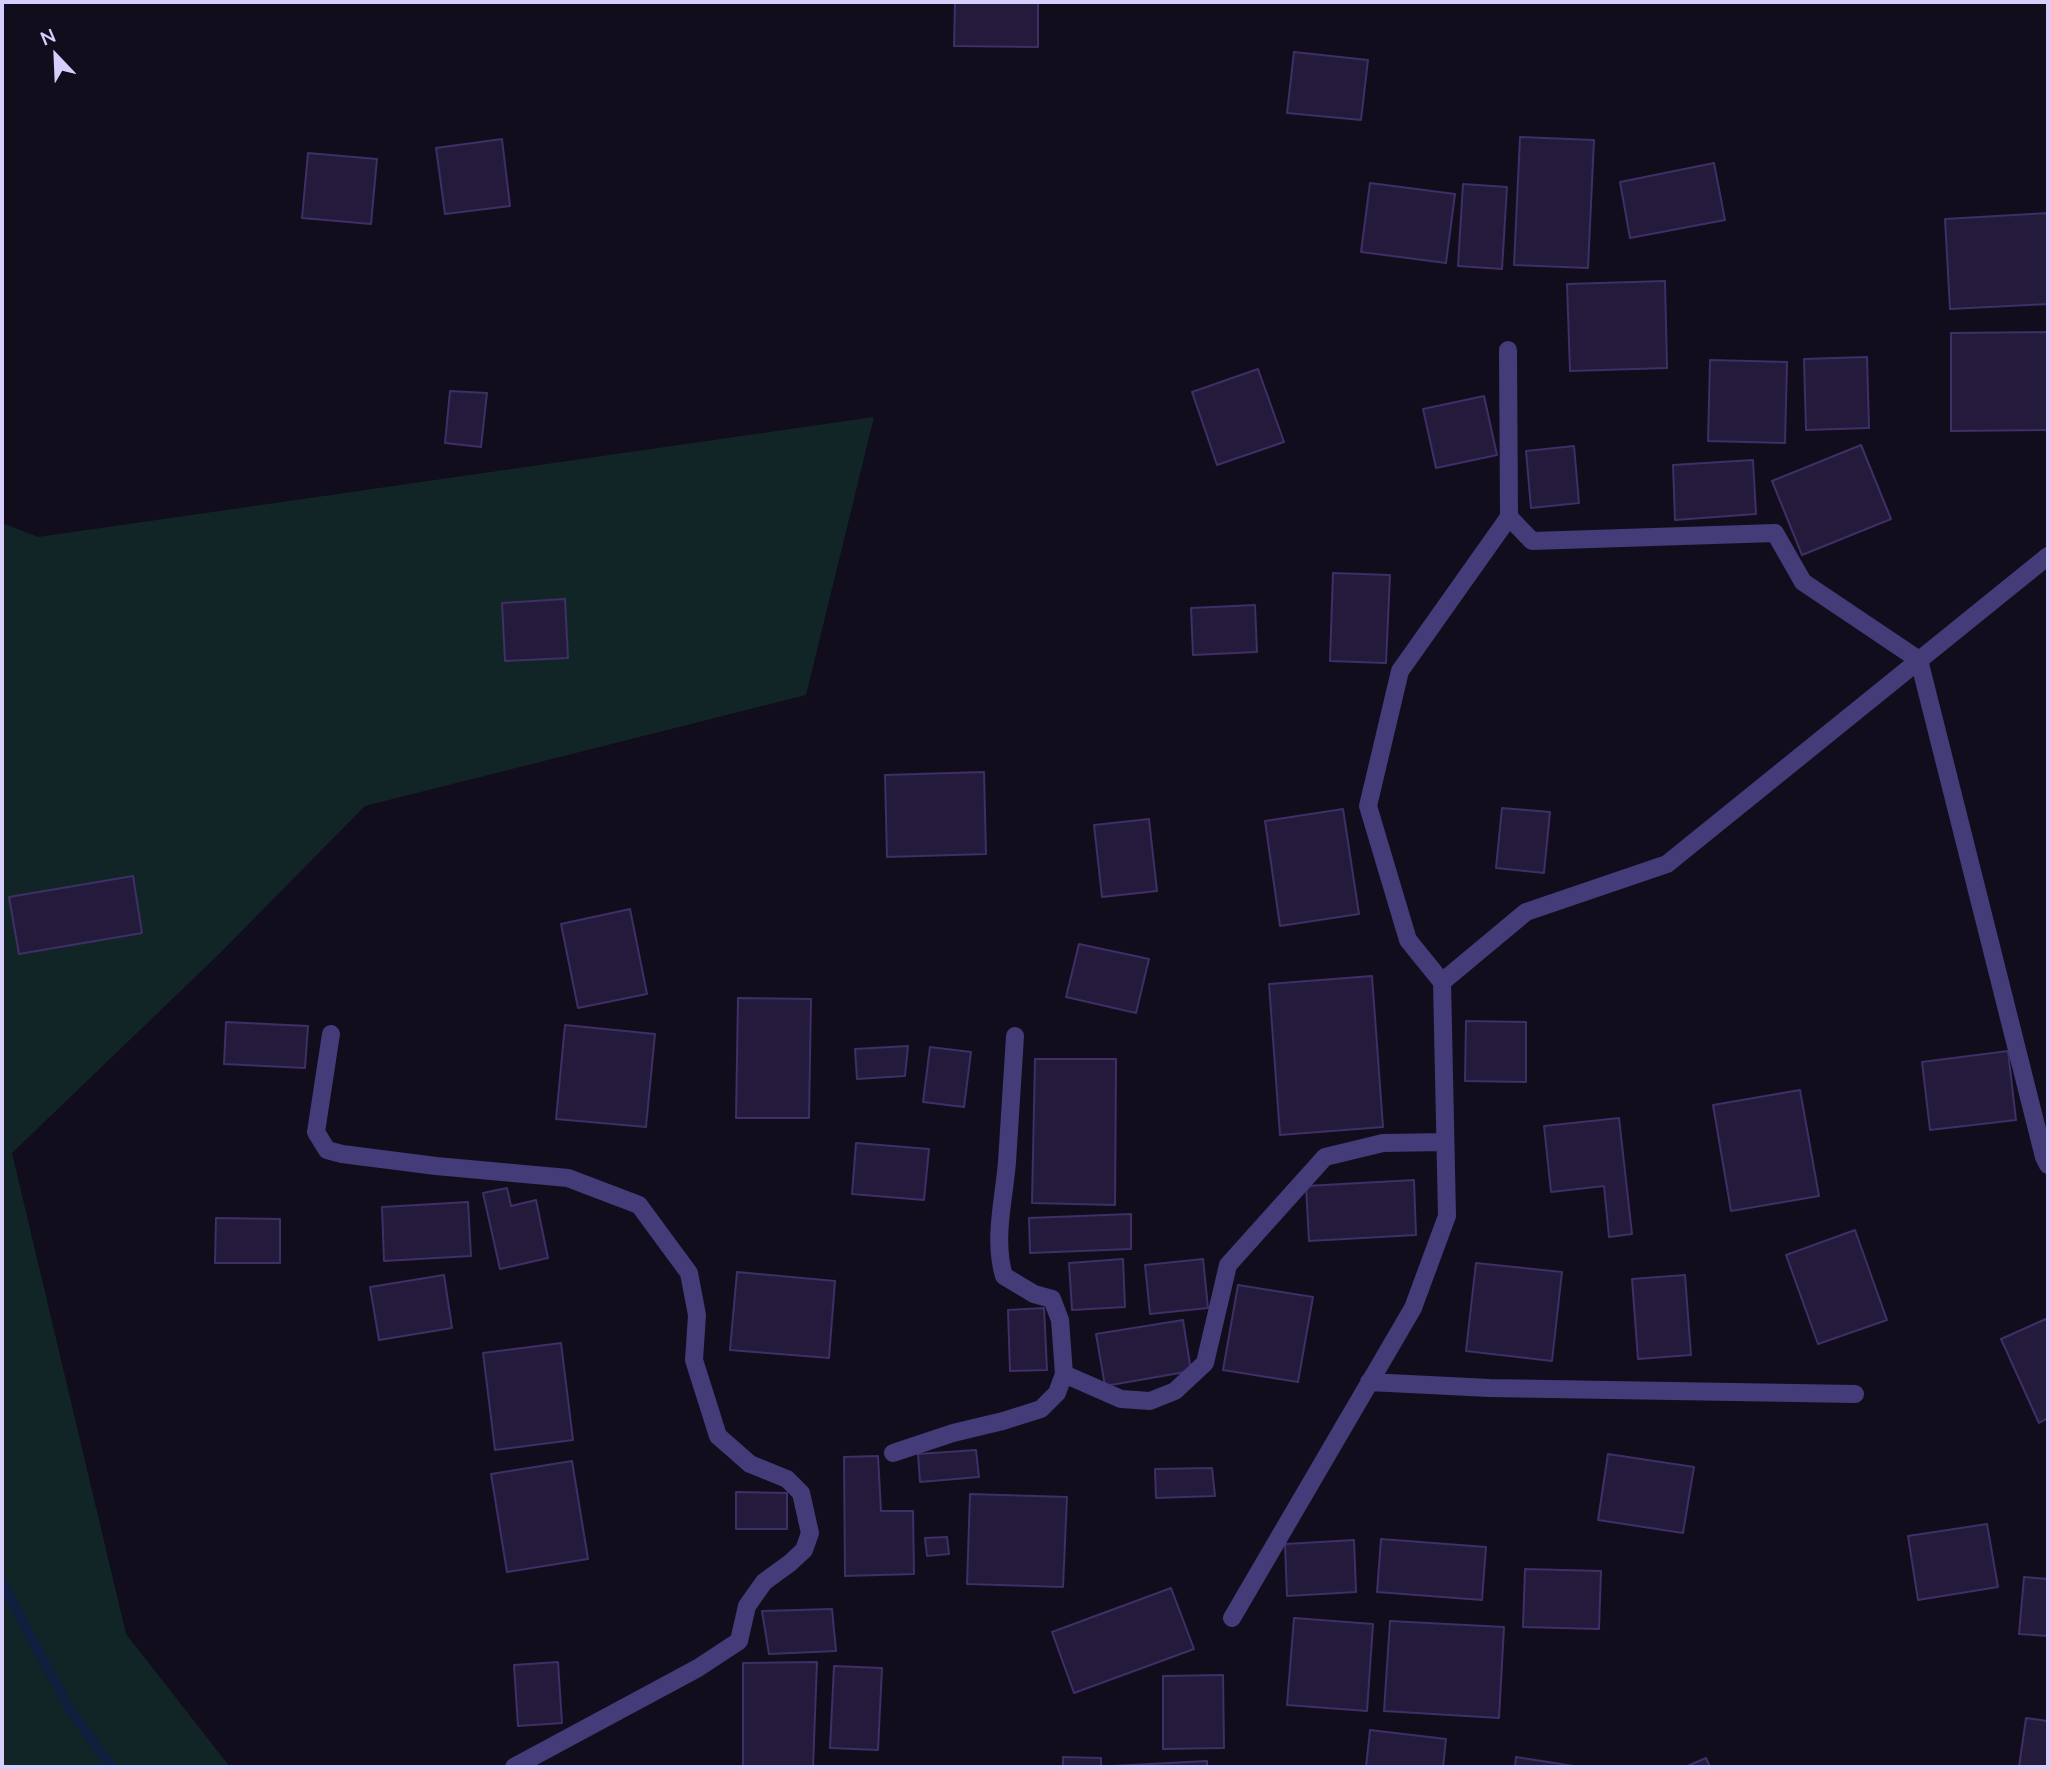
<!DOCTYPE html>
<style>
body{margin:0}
#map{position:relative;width:2050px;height:1769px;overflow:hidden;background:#110d1d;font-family:Mulish,sans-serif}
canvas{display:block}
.frame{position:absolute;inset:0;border:4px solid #d6cefb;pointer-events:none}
.north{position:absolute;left:21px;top:21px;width:70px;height:70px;-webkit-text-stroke:5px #110d1d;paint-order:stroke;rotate:337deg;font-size:19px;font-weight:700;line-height:28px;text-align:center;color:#d6cefb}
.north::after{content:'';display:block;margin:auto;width:24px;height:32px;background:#d6cefb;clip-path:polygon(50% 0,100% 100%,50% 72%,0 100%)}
</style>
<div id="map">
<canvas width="2050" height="1769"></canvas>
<div class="frame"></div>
<div class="north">N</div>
</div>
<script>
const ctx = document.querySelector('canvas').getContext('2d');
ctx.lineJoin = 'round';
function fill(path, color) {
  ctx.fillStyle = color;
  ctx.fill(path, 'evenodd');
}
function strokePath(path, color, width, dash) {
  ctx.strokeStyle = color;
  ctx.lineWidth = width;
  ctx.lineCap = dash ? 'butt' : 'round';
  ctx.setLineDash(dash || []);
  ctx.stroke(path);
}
fill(new Path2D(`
 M 874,417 L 806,695 L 365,806 L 218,955 L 12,1153 L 126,1634 L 230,1767 L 2,1767 L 2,523 L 38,537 Z`), '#112526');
strokePath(new Path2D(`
 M 2,1582 L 70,1710 L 112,1767`), '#101f3e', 10);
const building = new Path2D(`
 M 955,2 L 1038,2 L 1038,47 L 954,46 Z
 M 1294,52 L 1368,60 L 1361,120 L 1287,113 Z
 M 1520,137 L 1594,140 L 1588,268 L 1514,265 Z
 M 502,139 L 510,206 L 445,214 L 436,148 Z
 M 308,153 L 377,159 L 371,224 L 302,218 Z
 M 1714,163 L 1725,220 L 1630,238 L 1620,182 Z
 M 1370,183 L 1455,194 L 1446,263 L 1361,252 Z
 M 1463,184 L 1507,187 L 1502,269 L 1458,266 Z
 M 2048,213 L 2048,304 L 1950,309 L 1945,219 Z
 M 1665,281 L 1667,368 L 1570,371 L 1567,284 Z
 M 2048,332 L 2048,430 L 1951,431 L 1951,333 Z
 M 1867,357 L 1869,428 L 1806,430 L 1804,359 Z
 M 1710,360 L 1787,362 L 1785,443 L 1708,441 Z
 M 1258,369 L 1284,442 L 1217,465 L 1192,392 Z
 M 450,391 L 487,393 L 481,447 L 445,443 Z
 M 1484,396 L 1497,455 L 1436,468 L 1423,409 Z
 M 1861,445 L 1891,519 L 1802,555 L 1772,481 Z
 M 1574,446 L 1579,503 L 1531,508 L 1526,451 Z
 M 1753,460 L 1756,514 L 1675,520 L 1673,465 Z
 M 1333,573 L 1390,575 L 1386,663 L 1330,661 Z
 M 565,599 L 568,658 L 505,661 L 502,603 Z
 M 1255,605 L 1257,652 L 1193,655 L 1191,608 Z
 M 984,772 L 986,854 L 887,857 L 885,775 Z
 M 1502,808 L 1550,812 L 1544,873 L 1496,868 Z
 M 1343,809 L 1359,914 L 1280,926 L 1265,821 Z
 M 1149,819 L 1157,891 L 1102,897 L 1094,825 Z
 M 133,876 L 142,933 L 19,954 L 9,897 Z
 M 630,909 L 647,994 L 578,1008 L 561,924 Z
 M 1079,944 L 1149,959 L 1136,1013 L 1066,997 Z
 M 1372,976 L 1383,1127 L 1280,1135 L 1269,984 Z
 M 738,998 L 811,999 L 809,1118 L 736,1118 Z
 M 1466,1021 L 1526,1022 L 1526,1082 L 1465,1081 Z
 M 226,1022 L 308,1026 L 305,1068 L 224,1064 Z
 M 565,1025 L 655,1034 L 646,1127 L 556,1119 Z
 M 908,1046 L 905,1076 L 857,1079 L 855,1049 Z
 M 930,1047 L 971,1052 L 964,1107 L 923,1102 Z
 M 2008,1051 L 2016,1120 L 1930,1130 L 1922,1062 Z
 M 1035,1059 L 1116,1059 L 1115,1205 L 1032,1203 Z
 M 1800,1090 L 1819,1196 L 1731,1211 L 1713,1105 Z
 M 1619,1118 L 1632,1234 L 1609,1237 L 1604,1186 L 1551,1192 L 1544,1126 Z
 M 856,1143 L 929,1149 L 924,1200 L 852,1194 Z
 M 1414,1180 L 1416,1235 L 1309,1241 L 1306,1186 Z
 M 507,1188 L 511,1206 L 536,1200 L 548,1258 L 500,1269 L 483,1193 Z
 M 468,1202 L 471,1256 L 384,1261 L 382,1207 Z
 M 1131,1214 L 1131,1249 L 1030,1253 L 1029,1218 Z
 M 216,1218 L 280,1219 L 280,1263 L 215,1263 Z
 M 1855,1230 L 1887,1320 L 1818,1344 L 1786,1255 Z
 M 1123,1259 L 1125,1307 L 1072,1310 L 1069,1263 Z
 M 1203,1259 L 1208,1308 L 1150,1314 L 1145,1265 Z
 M 1476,1263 L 1562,1272 L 1552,1361 L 1466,1351 Z
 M 737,1272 L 835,1281 L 829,1358 L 730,1350 Z
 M 444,1275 L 452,1328 L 379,1340 L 370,1287 Z
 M 1685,1275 L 1691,1355 L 1638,1359 L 1632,1279 Z
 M 1238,1285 L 1313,1297 L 1298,1382 L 1223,1370 Z
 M 1044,1308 L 1047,1370 L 1010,1371 L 1008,1310 Z
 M 2048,1318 L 2048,1418 L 2039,1423 L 2001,1339 Z
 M 1183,1320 L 1191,1371 L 1105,1386 L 1096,1334 Z
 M 561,1343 L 573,1440 L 495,1450 L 483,1353 Z
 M 976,1450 L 979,1477 L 920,1482 L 918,1454 Z
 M 1608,1454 L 1694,1467 L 1683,1533 L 1598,1520 Z
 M 878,1456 L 881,1511 L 913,1511 L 914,1574 L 845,1576 L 844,1457 Z
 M 572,1461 L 588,1559 L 507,1572 L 491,1474 Z
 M 1212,1468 L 1215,1496 L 1156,1498 L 1155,1469 Z
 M 736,1492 L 787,1493 L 787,1529 L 736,1529 Z
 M 970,1494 L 1067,1497 L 1063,1587 L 967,1584 Z
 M 1987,1524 L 1998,1587 L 1918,1600 L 1908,1536 Z
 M 947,1537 L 949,1554 L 927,1556 L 925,1538 Z
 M 1381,1539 L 1486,1547 L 1482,1600 L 1377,1592 Z
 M 1354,1540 L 1356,1592 L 1287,1596 L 1285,1544 Z
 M 1525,1569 L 1601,1571 L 1599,1629 L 1523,1627 Z
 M 2024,1577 L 2048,1579 L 2048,1636 L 2019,1634 Z
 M 1171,1588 L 1194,1649 L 1074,1693 L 1052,1632 Z
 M 832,1609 L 836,1651 L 769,1654 L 762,1611 Z
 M 1294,1618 L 1373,1624 L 1367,1711 L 1287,1705 Z
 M 1390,1621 L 1504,1627 L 1499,1718 L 1384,1711 Z
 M 558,1662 L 562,1723 L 518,1726 L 514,1665 Z
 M 817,1662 L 813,1767 L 743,1767 L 743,1663 Z
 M 834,1666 L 882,1668 L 878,1750 L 830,1748 Z
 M 1223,1675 L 1224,1748 L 1163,1749 L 1163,1676 Z
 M 2026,1718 L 2048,1721 L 2048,1767 L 2019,1767 Z
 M 1370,1730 L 1446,1739 L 1443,1767 L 1366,1767 Z
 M 1063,1757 L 1101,1758 L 1101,1767 L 1063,1767 Z
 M 1516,1757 L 1580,1767 L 1515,1767 Z
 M 1706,1758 L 1710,1767 L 1685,1767 Z
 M 1207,1761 L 1207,1767 L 1112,1767 L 1112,1766 Z`);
fill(building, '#241b3c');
strokePath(building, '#3e2f66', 2);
strokePath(new Path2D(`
 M 1508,350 L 1509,517 L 1532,541 L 1775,533 L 1803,582 L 1919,660 L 2044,1157 L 2048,1165
 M 1442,982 L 1526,912 L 1667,864 L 2048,556
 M 331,1034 L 316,1132 L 327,1150 L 342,1154 L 436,1166 L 568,1178 L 639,1205 L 689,1273 L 697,1315 L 694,1360 L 718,1436 L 750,1464 L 787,1479 L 801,1493 L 810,1533 L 804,1550 L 790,1563 L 764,1582 L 747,1606 L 739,1641 L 698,1668 L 514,1767
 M 1064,1374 L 1121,1399 L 1150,1401 L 1175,1391 L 1205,1363 L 1228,1265 L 1325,1157 L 1383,1143 L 1445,1142
 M 1369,1382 L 1489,1388 L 1855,1394
 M 893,1453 L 953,1433 L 1003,1421 L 1041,1409 L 1057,1393 L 1064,1374 L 1060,1320 L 1052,1299 L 1034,1294 L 1004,1276 C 993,1239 1004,1200 1007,1162 C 1010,1120 1012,1078 1015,1036
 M 1232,1618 L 1413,1308 L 1447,1216 L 1442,982 L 1408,940 L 1368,806 L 1400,671 L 1509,517`), '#433c78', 18);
</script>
